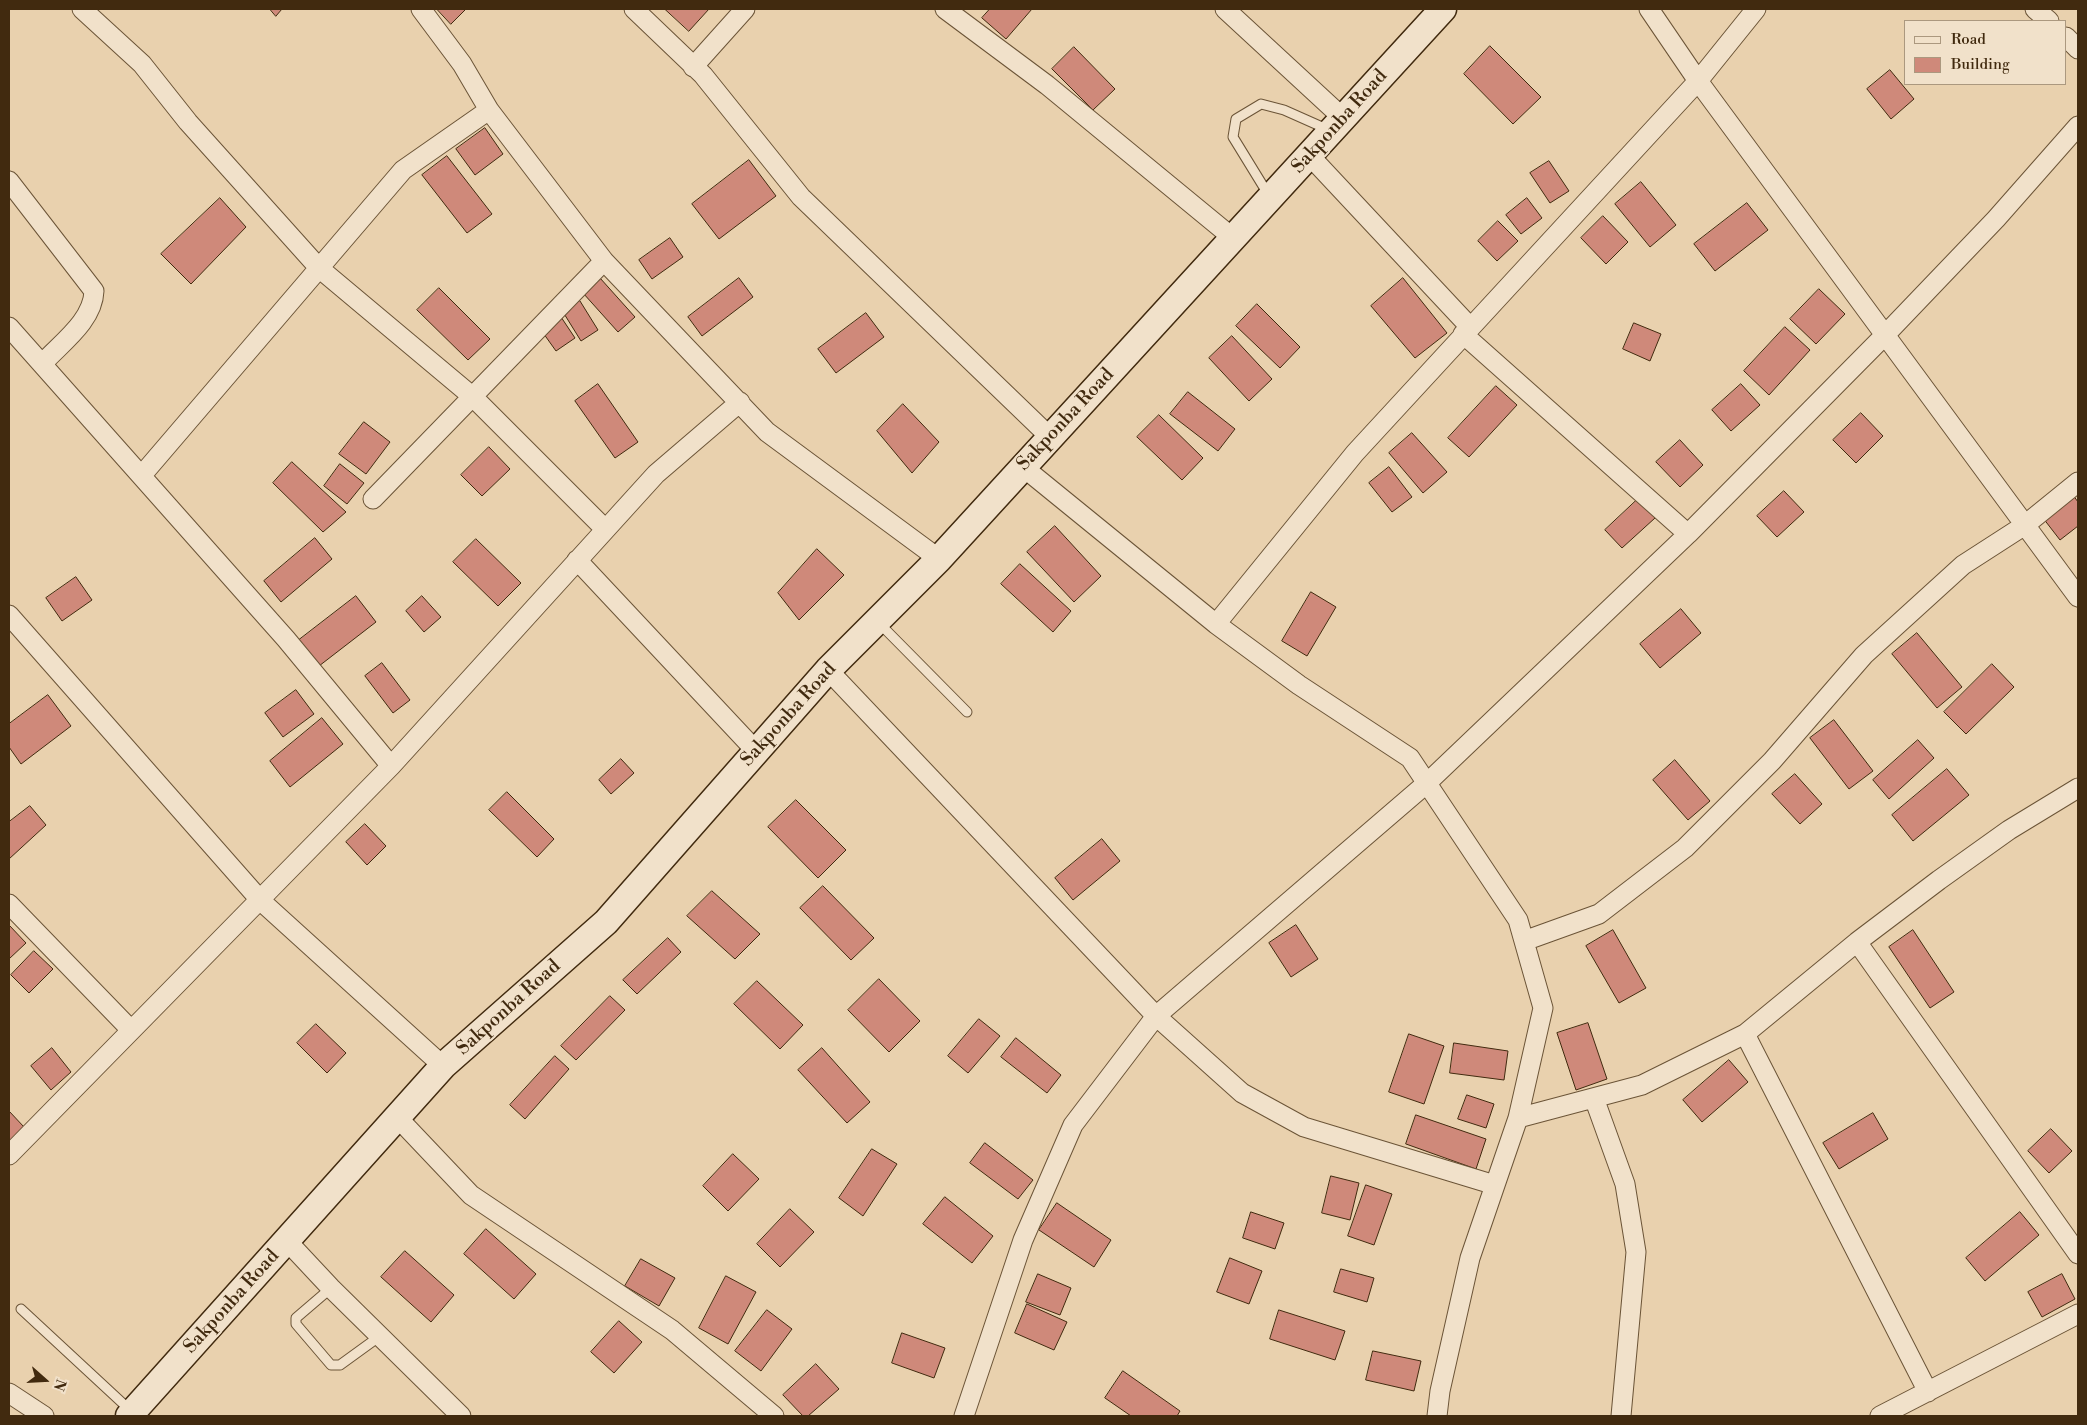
<!DOCTYPE html>
<style>
body{margin:0}
#map{position:relative;width:2087px;height:1425px;overflow:hidden;background:#e9d1ae;font-family:"Libre Bodoni",serif}
canvas{display:block}
.frame{position:absolute;inset:0;border:10px solid #412a0f;pointer-events:none}
.legend{position:absolute;left:1904px;top:20px;width:162px;height:65px;box-sizing:border-box;background:#f1e1ca;border:1px solid #ab987f;margin:0;padding:6px 9px;list-style:none;font-size:15px;color:#412a0f}
.legend li{display:flex;align-items:center;gap:10px;height:25px}
.legend b{width:25px;border:1px solid #ab987f}
.north{position:absolute;left:20px;top:1355px;width:50px;height:50px;-webkit-text-stroke:4px #f1e1ca;paint-order:stroke;rotate:109deg;font-size:14px;font-weight:700;line-height:20px;text-align:center;color:#412a0f}
.north::after{content:'';display:block;margin:auto;width:18px;height:22px;background:#412a0f;clip-path:polygon(50% 0,100% 100%,50% 72%,0 100%)}
</style>
<div id="map">
<canvas width="2087" height="1425"></canvas>
<div class="frame"></div>
<ul class="legend">
<li><b style="height:6px;background:#f1e1ca"></b>Road</li>
<li><b style="height:14px;background:#cf897a"></b>Building</li>
</ul>
<div class="north">N</div>
</div>
<script>
const ctx = document.querySelector('canvas').getContext('2d');
ctx.lineJoin = 'round';
function fill(path, color) {
  ctx.fillStyle = color;
  ctx.fill(path, 'evenodd');
}
function strokePath(path, color, width, dash) {
  ctx.strokeStyle = color;
  ctx.lineWidth = width;
  ctx.lineCap = dash ? 'butt' : 'round';
  ctx.setLineDash(dash || []);
  ctx.stroke(path);
}
function label(font, color, halo, rows, align = 'center') {
  ctx.font = font + ' "Libre Bodoni",serif';
  ctx.lineWidth = 4;
  ctx.setLineDash([]);
  ctx.textBaseline = 'middle';
  ctx.strokeStyle = halo;
  ctx.fillStyle = color;
  for (const [text, x, y, turn = 0] of rows) {
    ctx.save();
    ctx.translate(x, y);
    ctx.rotate((+turn || 0) * Math.PI / 180);
    ctx.textAlign = isNaN(turn) ? turn : align;
    if (halo) ctx.strokeText(text, 0, 0);
    ctx.fillText(text, 0, 0);
    ctx.restore();
  }
}
const building = new Path2D(`
 M 270,9 L 282,9 L 276,16 Z
 M 437,9 L 466,9 L 451,24 Z
 M 665,9 L 709,9 L 689,31 Z
 M 990,9 L 1032,9 L 1006,39 L 982,18 Z
 M 1490,46 L 1541,97 L 1513,124 L 1464,74 Z
 M 1074,47 L 1115,89 L 1093,110 L 1052,69 Z
 M 1890,70 L 1914,99 L 1891,119 L 1867,89 Z
 M 485,128 L 503,154 L 475,175 L 456,149 Z
 M 447,156 L 492,214 L 467,233 L 422,175 Z
 M 749,160 L 776,196 L 719,239 L 692,204 Z
 M 1549,161 L 1569,191 L 1550,203 L 1530,173 Z
 M 1641,182 L 1676,225 L 1650,247 L 1615,204 Z
 M 220,198 L 246,227 L 191,284 L 161,254 Z
 M 1527,198 L 1542,218 L 1521,234 L 1506,215 Z
 M 1747,203 L 1768,230 L 1715,271 L 1694,244 Z
 M 1603,216 L 1628,242 L 1606,264 L 1581,238 Z
 M 1498,221 L 1518,241 L 1497,261 L 1478,241 Z
 M 670,238 L 683,257 L 652,279 L 639,260 Z
 M 600,278 L 635,317 L 618,332 L 583,293 Z
 M 739,278 L 753,297 L 702,336 L 688,317 Z
 M 1403,278 L 1447,333 L 1415,358 L 1371,306 Z
 M 439,288 L 490,339 L 468,360 L 417,310 Z
 M 1819,289 L 1845,314 L 1816,344 L 1790,319 Z
 M 580,301 L 598,330 L 581,341 L 563,312 Z
 M 1257,304 L 1300,347 L 1280,368 L 1236,326 Z
 M 866,313 L 884,337 L 836,373 L 818,349 Z
 M 561,317 L 575,338 L 556,351 L 541,330 Z
 M 1634,323 L 1661,334 L 1650,361 L 1623,349 Z
 M 1785,327 L 1810,350 L 1769,395 L 1744,371 Z
 M 1232,336 L 1272,379 L 1249,401 L 1209,358 Z
 M 598,384 L 638,442 L 615,458 L 575,401 Z
 M 1741,384 L 1760,405 L 1731,431 L 1712,410 Z
 M 1496,386 L 1517,405 L 1469,457 L 1448,438 Z
 M 1188,392 L 1235,429 L 1218,451 L 1170,414 Z
 M 903,404 L 939,442 L 912,473 L 877,431 Z
 M 1861,413 L 1883,436 L 1856,463 L 1833,440 Z
 M 1159,415 L 1203,458 L 1182,480 L 1137,437 Z
 M 364,422 L 390,442 L 366,474 L 339,454 Z
 M 1412,433 L 1447,472 L 1423,493 L 1389,453 Z
 M 1680,440 L 1703,465 L 1680,487 L 1656,462 Z
 M 489,447 L 510,469 L 482,496 L 461,475 Z
 M 292,462 L 346,512 L 323,532 L 273,483 Z
 M 340,464 L 364,483 L 347,504 L 324,486 Z
 M 1389,467 L 1412,497 L 1392,512 L 1369,483 Z
 M 1784,491 L 1804,512 L 1777,537 L 1757,516 Z
 M 2073,495 L 2078,502 L 2078,526 L 2060,540 L 2043,518 Z
 M 1638,499 L 1655,518 L 1622,548 L 1605,530 Z
 M 1055,526 L 1101,576 L 1074,602 L 1027,552 Z
 M 315,538 L 332,559 L 281,602 L 264,581 Z
 M 476,539 L 521,583 L 498,606 L 453,562 Z
 M 817,549 L 844,575 L 799,620 L 778,593 Z
 M 1020,564 L 1071,611 L 1053,632 L 1001,584 Z
 M 76,577 L 92,600 L 62,621 L 46,598 Z
 M 1311,592 L 1336,607 L 1307,656 L 1282,641 Z
 M 356,596 L 376,622 L 319,666 L 299,640 Z
 M 422,596 L 441,617 L 424,632 L 406,611 Z
 M 1681,609 L 1701,633 L 1660,668 L 1640,644 Z
 M 1917,633 L 1962,687 L 1937,708 L 1892,654 Z
 M 382,663 L 410,700 L 393,713 L 365,676 Z
 M 1992,664 L 2014,687 L 1966,734 L 1944,712 Z
 M 296,690 L 314,714 L 283,737 L 265,713 Z
 M 48,695 L 71,726 L 21,764 L 9,747 L 9,724 Z
 M 322,718 L 343,744 L 290,787 L 270,761 Z
 M 1834,720 L 1873,771 L 1849,789 L 1810,738 Z
 M 1918,740 L 1934,758 L 1889,799 L 1873,780 Z
 M 621,759 L 634,773 L 611,794 L 599,780 Z
 M 1675,760 L 1710,801 L 1688,820 L 1653,780 Z
 M 1947,769 L 1969,795 L 1913,841 L 1892,815 Z
 M 1795,774 L 1822,804 L 1800,824 L 1772,794 Z
 M 507,792 L 554,839 L 537,857 L 489,810 Z
 M 796,800 L 846,850 L 818,878 L 768,827 Z
 M 30,806 L 46,825 L 9,859 L 9,822 Z
 M 365,824 L 386,846 L 367,865 L 346,842 Z
 M 1102,839 L 1120,861 L 1073,900 L 1055,878 Z
 M 823,886 L 874,938 L 851,960 L 800,908 Z
 M 712,891 L 760,934 L 735,959 L 687,916 Z
 M 9,925 L 26,943 L 9,959 Z
 M 1296,925 L 1318,959 L 1291,977 L 1269,943 Z
 M 1613,930 L 1646,988 L 1619,1003 L 1586,946 Z
 M 1913,930 L 1954,992 L 1930,1008 L 1889,947 Z
 M 668,938 L 681,952 L 637,994 L 623,980 Z
 M 34,951 L 53,969 L 29,993 L 11,975 Z
 M 879,979 L 920,1021 L 889,1052 L 848,1010 Z
 M 757,981 L 803,1025 L 780,1049 L 734,1004 Z
 M 610,996 L 625,1010 L 576,1060 L 561,1046 Z
 M 979,1019 L 1000,1036 L 968,1073 L 948,1056 Z
 M 1588,1023 L 1607,1079 L 1576,1090 L 1557,1033 Z
 M 316,1024 L 346,1053 L 327,1073 L 297,1043 Z
 M 1409,1034 L 1444,1046 L 1424,1104 L 1389,1092 Z
 M 1016,1038 L 1061,1075 L 1047,1093 L 1001,1057 Z
 M 1454,1043 L 1508,1051 L 1504,1080 L 1450,1073 Z
 M 52,1048 L 71,1072 L 51,1090 L 31,1066 Z
 M 822,1048 L 870,1102 L 847,1123 L 798,1070 Z
 M 555,1056 L 569,1069 L 525,1119 L 510,1105 Z
 M 1729,1060 L 1748,1082 L 1702,1122 L 1683,1100 Z
 M 1467,1095 L 1494,1104 L 1486,1128 L 1458,1119 Z
 M 9,1111 L 24,1127 L 9,1141 Z
 M 1873,1113 L 1888,1139 L 1839,1169 L 1823,1143 Z
 M 1416,1115 L 1486,1139 L 1476,1169 L 1406,1144 Z
 M 2051,1129 L 2072,1151 L 2049,1173 L 2028,1151 Z
 M 985,1143 L 1033,1180 L 1018,1199 L 970,1163 Z
 M 872,1149 L 897,1164 L 863,1216 L 839,1198 Z
 M 733,1154 L 759,1179 L 728,1211 L 703,1186 Z
 M 1331,1176 L 1359,1183 L 1350,1220 L 1322,1213 Z
 M 1366,1185 L 1392,1194 L 1374,1245 L 1348,1236 Z
 M 945,1197 L 993,1236 L 972,1263 L 923,1224 Z
 M 1057,1203 L 1111,1240 L 1094,1267 L 1039,1230 Z
 M 790,1209 L 814,1232 L 780,1267 L 757,1244 Z
 M 1251,1212 L 1284,1223 L 1275,1249 L 1243,1238 Z
 M 2020,1212 L 2039,1235 L 1985,1281 L 1966,1258 Z
 M 486,1229 L 536,1274 L 514,1299 L 464,1254 Z
 M 405,1251 L 454,1295 L 431,1322 L 381,1277 Z
 M 1230,1258 L 1262,1271 L 1249,1304 L 1217,1292 Z
 M 641,1259 L 675,1278 L 659,1306 L 625,1286 Z
 M 1341,1269 L 1374,1278 L 1367,1302 L 1334,1292 Z
 M 1038,1274 L 1071,1288 L 1060,1315 L 1026,1302 Z
 M 2062,1274 L 2075,1299 L 2042,1317 L 2028,1292 Z
 M 726,1276 L 756,1292 L 728,1344 L 699,1328 Z
 M 1027,1304 L 1067,1322 L 1054,1350 L 1015,1333 Z
 M 767,1310 L 792,1329 L 761,1371 L 735,1351 Z
 M 1279,1310 L 1345,1331 L 1335,1360 L 1270,1339 Z
 M 619,1321 L 642,1342 L 614,1373 L 591,1352 Z
 M 902,1333 L 945,1348 L 934,1378 L 892,1363 Z
 M 1373,1351 L 1421,1361 L 1414,1391 L 1366,1380 Z
 M 816,1364 L 839,1389 L 808,1416 L 803,1416 L 783,1395 Z
 M 1123,1371 L 1180,1411 L 1177,1416 L 1131,1416 L 1105,1398 Z`);
fill(building, '#cf897a');
strokePath(building, '#412a0f', 1);
const service = new Path2D(`
 M 1268,194 L 1233,137 L 1236,119 L 1261,104 L 1284,110 L 1329,130
 M 879,623 L 967,712
 M 331,1288 L 296,1318 L 296,1324 L 331,1365 L 340,1365 L 380,1336
 M 21,1309 L 131,1411`);
const minor = new Path2D(`
 M 82,9 L 142,64 L 188,122 L 319,268 L 473,397 L 605,529
 M 421,9 L 462,64 L 489,110 L 604,261 L 767,432 L 939,559
 M 634,9 L 703,75 L 801,197 L 1050,437
 M 945,9 L 1047,85 L 1233,238
 M 1225,9 L 1343,118
 M 1649,9 L 1698,81 L 2078,597
 M 2035,9 L 2049,21
 M 2066,37 L 2078,49
 M 693,67 L 745,9
 M 1309,155 L 1470,327
 M 9,181 L 94,291 C 93,321 61,343 42,364
 M 9,327 L 286,639 L 391,766
 M 1463,334 L 1688,534
 M 1023,467 L 1216,624 L 1299,685 L 1410,758 L 1518,920 L 1543,1008 L 1518,1118 L 1470,1258 L 1440,1391 L 1437,1416
 M 142,475 L 403,170 L 489,110
 M 373,499 L 604,261
 M 577,560 L 756,751
 M 9,615 L 261,901 L 443,1066
 M 1216,624 L 1355,453 L 1698,81 L 1756,9
 M 828,670 L 1156,1016 L 1242,1093 L 1304,1127 L 1495,1185
 M 9,904 L 131,1030
 M 1524,941 L 1599,914 L 1685,848 L 1772,761 L 1864,655 L 1963,565 L 2025,525 L 2078,482
 M 1857,942 L 2078,1254
 M 1745,1034 L 1928,1392
 M 1594,1098 L 1625,1184 L 1636,1252 L 1621,1416
 M 397,1117 L 471,1195 L 672,1330 L 774,1416
 M 1518,1118 L 1642,1085 L 1745,1034 L 1857,942 L 1939,880 L 2009,830 L 2078,788
 M 9,1155 L 391,766 L 656,474 L 740,402
 M 287,1241 L 331,1288 L 461,1416
 M 9,1393 L 44,1416
 M 964,1416 L 1023,1240 L 1073,1125 L 1156,1016 L 1427,783 L 1688,534 L 1885,335 L 1996,219 L 2078,126
 M 1880,1416 L 2078,1314`);
const secondary = new Path2D(`
 M 129,1416 L 443,1066 L 606,922 L 828,670 L 939,559 L 1443,9`);
strokePath(service, '#6b5437', 11);
strokePath(minor, '#6b5437', 21);
strokePath(secondary, '#412a0f', 29);
strokePath(service, '#f1e1ca', 9);
strokePath(minor, '#f1e1ca', 19);
strokePath(secondary, '#f1e1ca', 26);
label('19px', '#412a0f', '#f1e1ca', [
 ["Sakponba Road",1340,122,-48],
 ["Sakponba Road",1066,420,-47],
 ["Sakponba Road",789,715,-48],
 ["Sakponba Road",509,1008,-42],
 ["Sakponba Road",232,1302,-48]
]);
</script>
